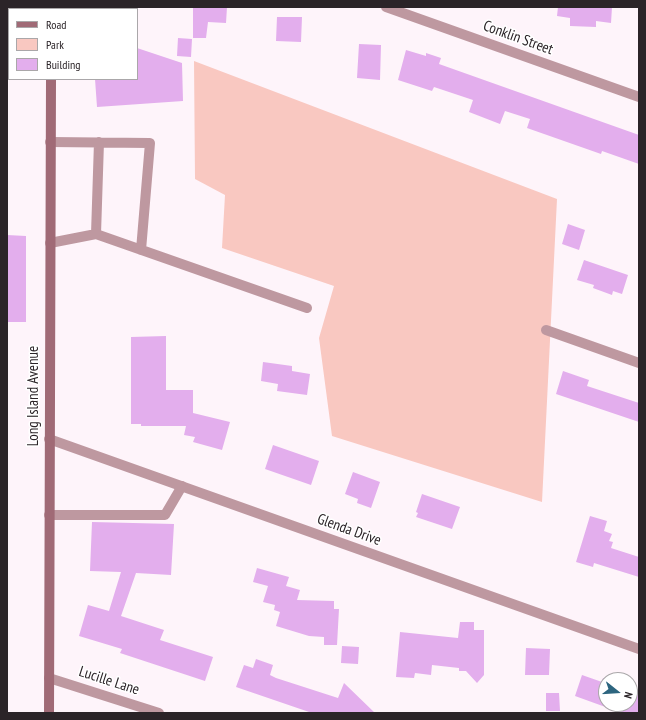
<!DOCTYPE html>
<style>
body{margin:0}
#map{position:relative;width:646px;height:720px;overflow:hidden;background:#fef4fa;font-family:"PT Sans Narrow",sans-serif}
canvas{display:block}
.frame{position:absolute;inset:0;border:8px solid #2b2428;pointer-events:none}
.legend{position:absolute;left:8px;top:8px;width:130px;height:72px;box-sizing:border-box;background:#fff;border:1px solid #aaa7a9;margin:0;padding:5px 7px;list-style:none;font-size:12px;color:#2b2428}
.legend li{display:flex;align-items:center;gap:8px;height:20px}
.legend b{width:20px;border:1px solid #aaa7a9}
.north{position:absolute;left:598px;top:672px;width:40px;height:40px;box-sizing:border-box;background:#fff;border:1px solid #aaa7a9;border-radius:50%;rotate:107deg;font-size:11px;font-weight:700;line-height:16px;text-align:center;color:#2b2428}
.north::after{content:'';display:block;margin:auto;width:14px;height:18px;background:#2d657f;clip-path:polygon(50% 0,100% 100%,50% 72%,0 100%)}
</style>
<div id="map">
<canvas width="646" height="720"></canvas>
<div class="frame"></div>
<ul class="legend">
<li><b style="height:5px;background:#a06a76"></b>Road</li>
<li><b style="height:11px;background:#f9c8c1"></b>Park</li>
<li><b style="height:11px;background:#e3aeed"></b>Building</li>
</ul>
<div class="north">N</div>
</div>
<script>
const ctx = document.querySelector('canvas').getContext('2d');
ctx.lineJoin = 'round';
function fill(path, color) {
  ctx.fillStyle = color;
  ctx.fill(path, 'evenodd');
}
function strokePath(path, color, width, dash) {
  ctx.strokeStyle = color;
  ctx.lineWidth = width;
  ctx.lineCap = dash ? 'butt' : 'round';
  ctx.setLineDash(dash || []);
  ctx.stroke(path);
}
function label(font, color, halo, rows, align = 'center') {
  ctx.font = font + ' "PT Sans Narrow",sans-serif';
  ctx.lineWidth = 3;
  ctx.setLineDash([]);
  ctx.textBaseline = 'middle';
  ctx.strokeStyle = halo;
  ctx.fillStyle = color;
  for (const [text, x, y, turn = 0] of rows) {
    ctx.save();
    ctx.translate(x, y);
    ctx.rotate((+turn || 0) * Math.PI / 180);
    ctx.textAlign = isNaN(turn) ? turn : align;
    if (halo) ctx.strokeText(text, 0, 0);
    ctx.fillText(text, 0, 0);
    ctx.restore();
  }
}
fill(new Path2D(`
 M 194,61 L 557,199 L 542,502 L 332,436 L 319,338 L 334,286 L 222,248 L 225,195 L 195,179 Z`), '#f9c8c1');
fill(new Path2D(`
 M 193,7 L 227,7 L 226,23 L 208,22 L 206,38 L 193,38 Z
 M 558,7 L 612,7 L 611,23 L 596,21 L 596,27 L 570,26 L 570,18 L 557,16 Z
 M 277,17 L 302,17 L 301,42 L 276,41 Z
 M 178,38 L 192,39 L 191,57 L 177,56 Z
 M 359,44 L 381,45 L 380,80 L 357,78 Z
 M 137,48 L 182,63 L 183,101 L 97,107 L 95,79 L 137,79 Z
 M 406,50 L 426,56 L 426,53 L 441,58 L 439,64 L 639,135 L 639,164 L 602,151 L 601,154 L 527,128 L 530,119 L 505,111 L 500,124 L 469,112 L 473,100 L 434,87 L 432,91 L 398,80 Z
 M 568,224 L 585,230 L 579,250 L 562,244 Z
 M 7,235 L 26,236 L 26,322 L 7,322 Z
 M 584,260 L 628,275 L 622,294 L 613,291 L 612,295 L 593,288 L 594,285 L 577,280 Z
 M 166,336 L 166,390 L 193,390 L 193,413 L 230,422 L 222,450 L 193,442 L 195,437 L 184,435 L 186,426 L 141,426 L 141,424 L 131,424 L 131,337 Z
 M 263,362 L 292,366 L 292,371 L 310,374 L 307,395 L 277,391 L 278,384 L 261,381 Z
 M 563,371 L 589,380 L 587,386 L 639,403 L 639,422 L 556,394 Z
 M 273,445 L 319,461 L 311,485 L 265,469 Z
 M 353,472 L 380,482 L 371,508 L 357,503 L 358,499 L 345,494 Z
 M 422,494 L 460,507 L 452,529 L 416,517 L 418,513 L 416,512 Z
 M 590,516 L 607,521 L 604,531 L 612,534 L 609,541 L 613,542 L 611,548 L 639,557 L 639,577 L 594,563 L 593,567 L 576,562 Z
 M 92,522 L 174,524 L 171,575 L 136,573 L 121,616 L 164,630 L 160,640 L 213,657 L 205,681 L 120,653 L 122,649 L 79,636 L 88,605 L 109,611 L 121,572 L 90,571 Z
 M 257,568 L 289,577 L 286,586 L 300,590 L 297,600 L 334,601 L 334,609 L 339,609 L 337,645 L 324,645 L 324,637 L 309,636 L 276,626 L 280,612 L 274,610 L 275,605 L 263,602 L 268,586 L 253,582 Z
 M 460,622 L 474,622 L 474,630 L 484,630 L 484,675 L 477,683 L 466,671 L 459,671 L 459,668 L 432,665 L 431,675 L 415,673 L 414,678 L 396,677 L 400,632 L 458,638 Z
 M 342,646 L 359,647 L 358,664 L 341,663 Z
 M 526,648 L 550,649 L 549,675 L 525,675 Z
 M 256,659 L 273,665 L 270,675 L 276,678 L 338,698 L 344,683 L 375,713 L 312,713 L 236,687 L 244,665 L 253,668 Z
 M 582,675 L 602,682 L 603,678 L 610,680 L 606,680 L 606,704 L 630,704 L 630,687 L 639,691 L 639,713 L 622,713 L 575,696 Z
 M 546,693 L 559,693 L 560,711 L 546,711 Z`), '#e3aeed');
strokePath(new Path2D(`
 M 50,142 L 150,143 L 141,250
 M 96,234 L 99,142
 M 50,243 L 96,234 L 307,308
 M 49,515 L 165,515 L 182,486`), '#be98a0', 10);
strokePath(new Path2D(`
 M 386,7 L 639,97
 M 546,330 L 639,363
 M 49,439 L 639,649
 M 49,678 L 159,713`), '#be98a0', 10);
strokePath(new Path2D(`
 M 51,9 L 51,7
 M 49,713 L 51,79`), '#a06a76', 10);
label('15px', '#2b2428', '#fff', [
 ["Conklin Street",518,38,20],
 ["Long Island Avenue",34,396,-90],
 ["Glenda Drive",349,530,20],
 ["Lucille Lane",109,681,18]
]);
</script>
